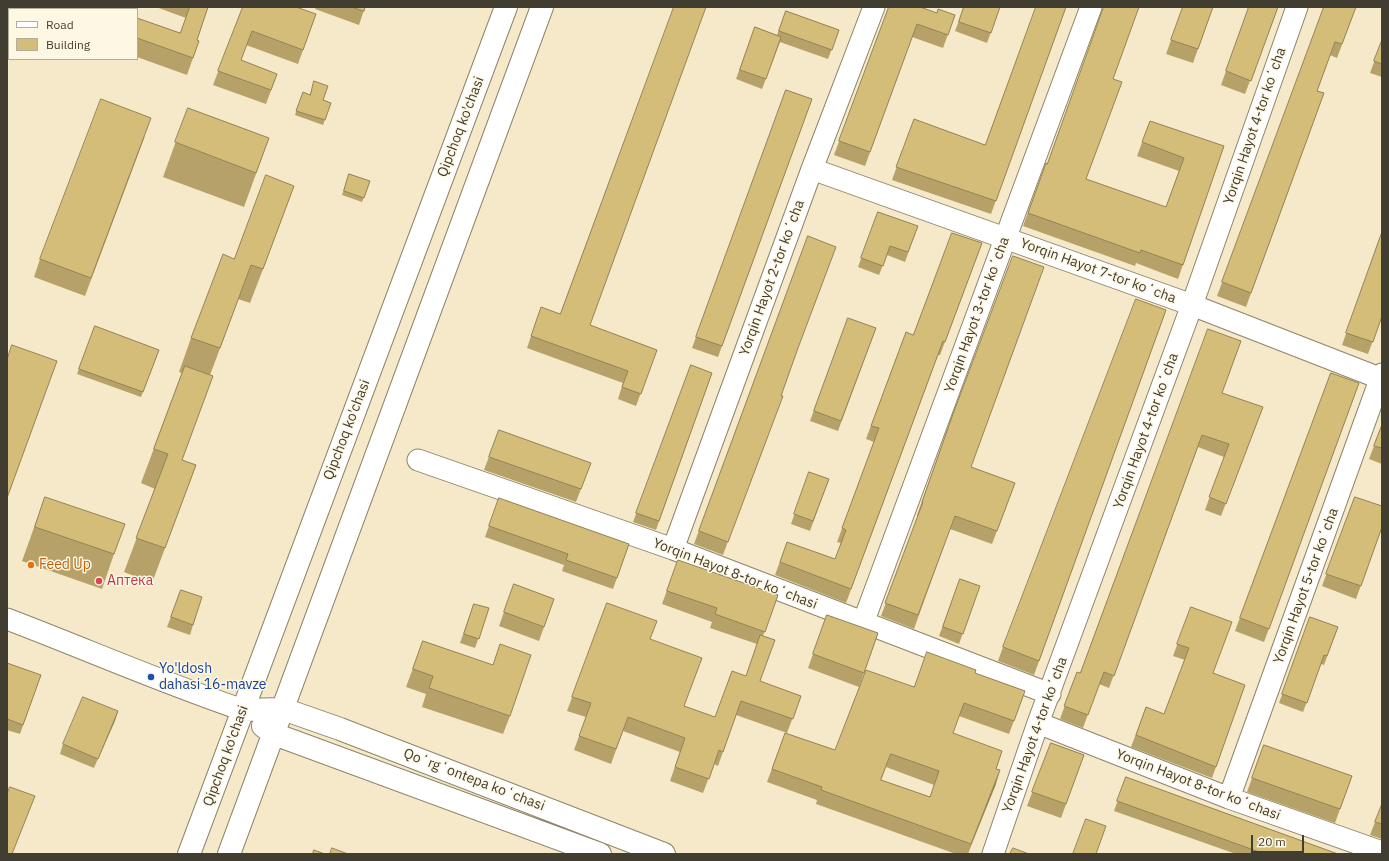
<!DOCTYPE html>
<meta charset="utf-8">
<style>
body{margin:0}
#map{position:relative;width:1389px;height:861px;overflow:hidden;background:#f5e9ca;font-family:"IBM Plex Sans",sans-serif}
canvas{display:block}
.frame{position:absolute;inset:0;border:8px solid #413d30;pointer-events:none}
.legend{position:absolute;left:8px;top:8px;width:130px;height:52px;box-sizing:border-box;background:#fef7e4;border:1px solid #b2ad9c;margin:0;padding:5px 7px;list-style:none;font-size:12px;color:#413d30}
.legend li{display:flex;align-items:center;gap:8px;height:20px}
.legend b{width:20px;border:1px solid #b2ad9c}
.scale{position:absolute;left:1251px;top:835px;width:53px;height:18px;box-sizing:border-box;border:2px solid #413d30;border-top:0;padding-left:5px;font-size:12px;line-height:14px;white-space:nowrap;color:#413d30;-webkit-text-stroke:3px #fef7e4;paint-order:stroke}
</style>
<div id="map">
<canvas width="1389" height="861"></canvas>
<div class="frame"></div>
<ul class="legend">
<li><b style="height:5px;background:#fff"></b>Road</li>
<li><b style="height:11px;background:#d4bc79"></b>Building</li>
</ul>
<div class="scale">20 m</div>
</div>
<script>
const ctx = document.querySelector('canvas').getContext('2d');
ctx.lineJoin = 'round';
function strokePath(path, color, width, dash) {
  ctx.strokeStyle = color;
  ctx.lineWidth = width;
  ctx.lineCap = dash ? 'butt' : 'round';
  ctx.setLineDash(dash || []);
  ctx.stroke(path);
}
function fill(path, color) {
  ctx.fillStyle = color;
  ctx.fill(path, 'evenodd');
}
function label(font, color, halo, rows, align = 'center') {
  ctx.font = font + ' "IBM Plex Sans",sans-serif';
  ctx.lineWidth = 3;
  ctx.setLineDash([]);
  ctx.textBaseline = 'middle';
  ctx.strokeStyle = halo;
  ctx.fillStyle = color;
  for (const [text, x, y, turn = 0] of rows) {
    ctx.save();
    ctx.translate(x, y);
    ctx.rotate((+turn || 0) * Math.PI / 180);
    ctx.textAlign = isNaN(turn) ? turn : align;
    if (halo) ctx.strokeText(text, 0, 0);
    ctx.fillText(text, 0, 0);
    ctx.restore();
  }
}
const minor = new Path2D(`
 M 812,169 L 1192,305 L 1382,379
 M 418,460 L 673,549 L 1050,694
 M 673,549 L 812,169 L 874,7
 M 7,619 C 86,649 163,683 243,710
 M 863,623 L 1091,7
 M 1038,723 L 1229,798 L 1382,852
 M 1229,798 L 1382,374
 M 993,854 L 1038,723 L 1192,305 L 1297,7`);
const major = new Path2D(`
 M 243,710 L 283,709 L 340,729 L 664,854
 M 263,726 L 274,734 L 600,854
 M 189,854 L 506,7
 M 229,854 L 542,7`);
strokePath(minor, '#8e8467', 23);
strokePath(major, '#8e8467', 24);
strokePath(minor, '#fff', 21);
strokePath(major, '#fff', 22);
fill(new Path2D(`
 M 156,7 L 208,7 L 197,40 L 199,41 L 187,75 L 137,57 L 137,18 L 180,33 L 186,18 Z
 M 243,7 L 316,14 L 298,64 L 246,45 L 241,60 L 277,74 L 266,104 L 213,85 Z
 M 316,7 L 365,7 L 359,25 L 315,9 Z
 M 889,7 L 955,15 L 943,48 L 912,37 L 865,166 L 834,155 Z
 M 964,7 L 1000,7 L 987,43 L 955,31 Z
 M 1066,7 L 991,214 L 892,180 L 914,119 L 985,145 Z
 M 1183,7 L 1212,10 L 1193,63 L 1166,54 Z
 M 1249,7 L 1278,7 L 1245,94 L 1221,85 Z
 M 1324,7 L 1356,7 L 1337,58 L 1330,55 L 1317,91 L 1324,93 L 1246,307 L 1217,296 Z
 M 786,11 L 839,30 L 828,59 L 780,42 L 762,89 L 736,79 L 755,27 L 777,35 Z
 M 1382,40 L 1382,77 L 1370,73 Z
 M 1113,79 L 1086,179 L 1166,207 L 1179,171 L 1137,156 L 1150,121 L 1224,146 L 1178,279 L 1136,263 L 1135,266 L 1023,226 L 1046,163 L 1047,164 Z
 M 786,90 L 812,99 L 718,357 L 692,348 Z
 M 303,92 L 331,103 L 323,125 L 295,115 Z
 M 188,108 L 269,138 L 244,207 L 163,177 Z
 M 145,136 L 85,296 L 34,277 L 40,259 Z
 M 349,174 L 370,181 L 362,202 L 342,195 Z
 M 294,186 L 250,303 L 238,299 L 210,375 L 182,460 L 196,465 L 152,583 L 124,572 L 155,489 L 141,483 L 182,373 L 179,372 L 191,338 L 234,259 Z
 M 878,212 L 918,226 L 905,262 L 887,255 L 879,275 L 858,267 Z
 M 1382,232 L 1382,316 L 1368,354 L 1342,345 Z
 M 808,236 L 795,354 L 781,396 L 723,555 L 694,544 Z
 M 982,243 L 940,355 L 938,355 L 846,603 L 775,575 L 787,542 L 835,559 L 841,543 L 837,542 L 874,442 L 866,439 L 906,332 L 913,335 Z
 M 541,307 L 590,325 L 657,350 L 636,406 L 618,399 L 623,383 L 527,348 Z
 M 1166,310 L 1034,675 L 998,661 L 1003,647 Z
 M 848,318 L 876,328 L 838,431 L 810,421 Z
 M 95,326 L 159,350 L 141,397 L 77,374 Z
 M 691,365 L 712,373 L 656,530 L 633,522 Z
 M 1331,373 L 1359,383 L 1264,642 L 1235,631 Z
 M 1222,393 L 1263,407 L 1221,516 L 1205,510 L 1224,457 L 1198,447 L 1109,688 L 1099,684 L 1083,728 L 1060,719 L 1077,672 L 1080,673 Z
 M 953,414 L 971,467 L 1015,483 L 992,544 L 950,529 L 914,629 L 881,616 L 918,516 L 917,515 Z
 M 1382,425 L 1382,464 L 1369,459 Z
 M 499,430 L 591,463 L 576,502 L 484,470 Z
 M 809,472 L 829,479 L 810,531 L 791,524 Z
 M 45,497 L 114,554 L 102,589 L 22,561 Z
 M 1355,497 L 1382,527 L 1356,599 L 1322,586 Z
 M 499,498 L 629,544 L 613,589 L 562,571 L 564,565 L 485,537 Z
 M 678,560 L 778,595 L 763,636 L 760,681 L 801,696 L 787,733 L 736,715 L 718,766 L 714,764 L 703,793 L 670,781 L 680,752 L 623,731 L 611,764 L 574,750 L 586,717 L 567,711 L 607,603 L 650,639 L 684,706 L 715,717 L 746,676 L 757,644 L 710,628 L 712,622 L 662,604 Z
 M 960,579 L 980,586 L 959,644 L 939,636 Z
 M 514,584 L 554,599 L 539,641 L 499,626 Z
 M 181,590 L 193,625 L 190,635 L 167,627 Z
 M 474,604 L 489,608 L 475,648 L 460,643 Z
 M 1191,607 L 1213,673 L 1245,685 L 1212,778 L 1131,747 L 1146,707 L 1164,714 L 1185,660 L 1173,656 Z
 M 827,615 L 878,633 L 859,687 L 808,668 Z
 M 1310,617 L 1338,627 L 1324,665 L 1321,664 L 1303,712 L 1279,703 Z
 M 423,641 L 492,665 L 510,716 L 503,734 L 422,707 L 426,694 L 406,687 Z
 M 7,663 L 41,675 L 20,734 L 7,730 Z
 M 975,673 L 1025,691 L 1009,734 L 959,716 L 953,733 L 996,769 L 996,784 L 968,854 L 956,854 L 816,804 L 817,800 L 767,782 L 785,733 L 835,750 L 914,687 ZM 886,767 L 934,785 L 930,797 L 881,780 Z
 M 118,711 L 94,768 L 60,754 L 63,744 Z
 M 1051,743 L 1084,755 L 1061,818 L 1027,806 Z
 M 1264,745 L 1352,776 L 1335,823 L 1247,792 Z
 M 1126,777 L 1338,854 L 1236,854 L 1114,811 Z
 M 1382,804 L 1382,839 L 1370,835 Z`), '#b6a268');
fill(new Path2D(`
 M 294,186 L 281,220 L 250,303 L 263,269 Z
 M 251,265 L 238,299 L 207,382 L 220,348 Z
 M 118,711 L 115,721 L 94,768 L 98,759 Z
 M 1000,770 L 996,784 L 967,854 L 971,844 Z`), '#948455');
const building = new Path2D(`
 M 66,7 L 108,7 L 113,9 L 66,9 Z
 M 190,7 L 208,7 L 197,40 L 199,41 L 193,58 L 137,38 L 137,18 L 180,33 Z
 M 243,7 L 296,7 L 316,14 L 303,50 L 252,31 L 241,60 L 277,74 L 271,90 L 218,71 Z
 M 352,7 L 365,7 L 364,11 Z
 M 674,7 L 706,7 L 590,325 L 657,350 L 641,394 L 622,387 L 628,371 L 531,336 L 541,307 L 560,314 Z
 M 889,7 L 920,7 L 937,13 L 938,9 L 955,15 L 948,35 L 917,24 L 870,152 L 839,141 Z
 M 964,7 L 1000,7 L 991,33 L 959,22 Z
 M 1036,7 L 1066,7 L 996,201 L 896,167 L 914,119 L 985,145 Z
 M 1104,7 L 1139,7 L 1113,79 L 1122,82 L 1086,179 L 1166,207 L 1184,158 L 1142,142 L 1150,121 L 1224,146 L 1183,265 L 1141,250 L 1140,253 L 1028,213 L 1046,163 L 1047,164 Z
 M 1183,7 L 1213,7 L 1198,49 L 1171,40 Z
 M 1249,7 L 1278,7 L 1251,81 L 1226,71 Z
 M 1324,7 L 1356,7 L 1342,44 L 1335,42 L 1317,91 L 1324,93 L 1251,293 L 1222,282 Z
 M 786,11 L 839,30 L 832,50 L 779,31 Z
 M 755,27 L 781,37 L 766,79 L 740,70 Z
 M 1382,40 L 1382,64 L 1374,61 Z
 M 314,81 L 328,86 L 323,100 L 331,103 L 325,120 L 296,111 L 303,92 L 310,95 Z
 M 786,90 L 812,99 L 722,346 L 696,337 Z
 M 101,99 L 151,118 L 91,278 L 40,259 Z
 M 188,108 L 269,138 L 256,173 L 175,142 Z
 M 349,174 L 370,181 L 364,198 L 344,191 Z
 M 266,175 L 294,186 L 263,269 L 251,265 L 220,348 L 191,338 L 223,254 L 234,259 Z
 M 878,212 L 918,226 L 908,252 L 890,246 L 883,266 L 861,258 Z
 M 1382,232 L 1382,316 L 1373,342 L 1346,333 Z
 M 952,233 L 982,243 L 945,342 L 943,341 L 851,589 L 780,562 L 787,542 L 835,559 L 846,530 L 842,528 L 879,428 L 871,426 L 906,332 L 913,335 Z
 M 808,236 L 836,247 L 798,348 L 781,396 L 783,396 L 728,542 L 699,531 Z
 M 1013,256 L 1044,267 L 971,467 L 1015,483 L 997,531 L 955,516 L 918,615 L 885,603 L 923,502 L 922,502 L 953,414 Z
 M 1136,299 L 1166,310 L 1039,661 L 1003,647 Z
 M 848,318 L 876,328 L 841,421 L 814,411 Z
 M 95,326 L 159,350 L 143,392 L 79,369 Z
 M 1208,329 L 1241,341 L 1222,393 L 1263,407 L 1226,504 L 1209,497 L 1229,444 L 1202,435 L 1114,676 L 1104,672 L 1088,715 L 1064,706 L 1077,672 L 1080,673 Z
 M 12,345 L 57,361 L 7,498 L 7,360 Z
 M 691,365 L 712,373 L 659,521 L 636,513 Z
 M 185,366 L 213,376 L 182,460 L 196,465 L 165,548 L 136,538 L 168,454 L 154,449 Z
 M 1331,373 L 1359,383 L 1269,629 L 1240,618 Z
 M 1382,425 L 1382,448 L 1374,446 Z
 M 499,430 L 591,463 L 581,489 L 489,457 Z
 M 809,472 L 829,479 L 813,521 L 794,514 Z
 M 45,497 L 125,524 L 114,554 L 35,527 Z
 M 1355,497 L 1382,506 L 1382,527 L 1361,586 L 1326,574 Z
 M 499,498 L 629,544 L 617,578 L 566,560 L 568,554 L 489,526 Z
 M 678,560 L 778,595 L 765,632 L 715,614 L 717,608 L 667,591 Z
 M 960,579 L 980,586 L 963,634 L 943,627 Z
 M 514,584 L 554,599 L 544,627 L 504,612 Z
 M 181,590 L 202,597 L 193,625 L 171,617 Z
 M 607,603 L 657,621 L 650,639 L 702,658 L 684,706 L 715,717 L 732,671 L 746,676 L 760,635 L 775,640 L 760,681 L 801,696 L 793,719 L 741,701 L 723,752 L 719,750 L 709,779 L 675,767 L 685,738 L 628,717 L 616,749 L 579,736 L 591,703 L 572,697 Z
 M 474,604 L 489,608 L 479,639 L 464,634 Z
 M 1191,607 L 1232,622 L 1213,673 L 1245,685 L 1216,767 L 1136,735 L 1146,707 L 1164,714 L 1189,648 L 1177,644 Z
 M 827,615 L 878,633 L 864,673 L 813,654 Z
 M 1310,617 L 1338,627 L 1327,656 L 1324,655 L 1307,703 L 1282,694 Z
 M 423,641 L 493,665 L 500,644 L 531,655 L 510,716 L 429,688 L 433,676 L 413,669 Z
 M 927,652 L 976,670 L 975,673 L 1025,691 L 1014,721 L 964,703 L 953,733 L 1002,751 L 996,769 L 1000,770 L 971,844 L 821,790 L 822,787 L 772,769 L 785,733 L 835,750 L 866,670 L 914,687 ZM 891,754 L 939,771 L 930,797 L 881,780 Z
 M 7,663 L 41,675 L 23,725 L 7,719 Z
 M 83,697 L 118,711 L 98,759 L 63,744 Z
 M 1051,743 L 1084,755 L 1066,804 L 1032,792 Z
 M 1264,745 L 1352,776 L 1340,809 L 1252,778 Z
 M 1126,777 L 1338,854 L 1265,854 L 1117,801 Z
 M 10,787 L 35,796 L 12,854 L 7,854 L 7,794 Z
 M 1382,804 L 1382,824 L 1375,822 Z
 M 1086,819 L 1106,826 L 1096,854 L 1073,854 Z
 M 332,848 L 348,854 L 330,854 Z
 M 1013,848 L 1029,854 L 1010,854 Z
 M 314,850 L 325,854 L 313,854 Z`);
fill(building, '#d4bc79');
strokePath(building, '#948455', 1);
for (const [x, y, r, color] of [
 [31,565,4,"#e8710a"],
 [99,581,4,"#e0444e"],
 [151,677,4,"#1a4fb4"]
]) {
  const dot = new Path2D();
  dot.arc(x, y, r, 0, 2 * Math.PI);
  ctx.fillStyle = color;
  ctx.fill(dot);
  strokePath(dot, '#fef7e4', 1.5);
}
label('14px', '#413d30', '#fef7e4', [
 ["Yorqin Hayot 4-tor koʻcha",1255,126,-71],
 ["Qipchoq ko'chasi",461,127,-69],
 ["Yorqin Hayot 7-tor koʻcha",1098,271,20],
 ["Yorqin Hayot 2-tor koʻcha",772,278,-70],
 ["Yorqin Hayot 3-tor koʻcha",977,315,-70],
 ["Qipchoq ko'chasi",347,430,-69],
 ["Yorqin Hayot 4-tor koʻcha",1146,431,-70],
 ["Yorqin Hayot 8-tor koʻchasi",735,574,21],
 ["Yorqin Hayot 5-tor koʻcha",1306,586,-70],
 ["Yorqin Hayot 4-tor koʻcha",1035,735,-70],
 ["Qipchoq ko'chasi",226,756,-70],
 ["Qoʻrgʻontepa koʻchasi",474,780,21],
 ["Yorqin Hayot 8-tor koʻchasi",1198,785,21]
]);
label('14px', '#c56008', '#fef7e4', [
 ["Feed Up",39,565]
], 'left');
label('14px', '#be3a42', '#fef7e4', [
 ["Аптека",107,581]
], 'left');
label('14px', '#164399', '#fef7e4', [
 ["Yo'ldosh",159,669],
 ["dahasi 16-mavze",159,685]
], 'left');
</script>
